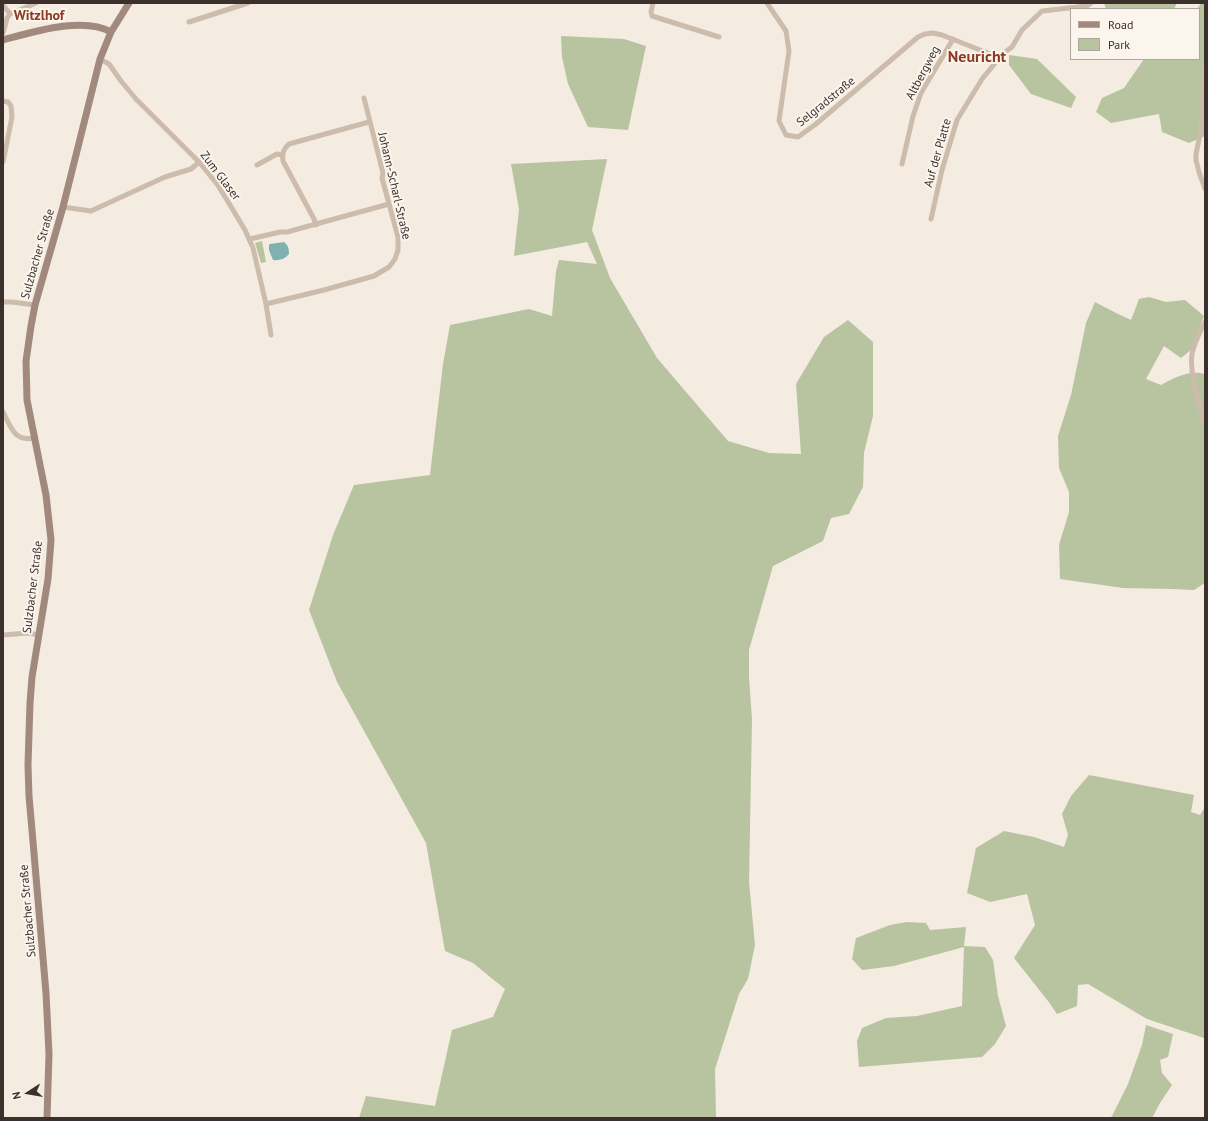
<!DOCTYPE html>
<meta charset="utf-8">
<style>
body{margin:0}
#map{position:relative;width:1208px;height:1121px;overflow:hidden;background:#f4ebe1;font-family:"PT Sans",sans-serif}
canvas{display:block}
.frame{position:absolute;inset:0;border:4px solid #3b302b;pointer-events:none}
.legend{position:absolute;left:1070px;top:8px;width:130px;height:52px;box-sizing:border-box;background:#fbf5ee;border:1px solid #aea6a0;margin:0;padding:5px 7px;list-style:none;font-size:12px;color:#3b302b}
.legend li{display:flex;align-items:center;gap:8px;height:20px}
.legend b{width:20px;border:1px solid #aea6a0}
.north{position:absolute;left:8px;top:1073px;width:40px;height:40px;-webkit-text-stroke:3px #fbf5ee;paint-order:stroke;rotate:258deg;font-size:11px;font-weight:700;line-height:16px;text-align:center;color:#3b302b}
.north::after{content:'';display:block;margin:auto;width:14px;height:18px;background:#3b302b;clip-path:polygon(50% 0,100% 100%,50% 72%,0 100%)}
</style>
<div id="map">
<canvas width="1208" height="1121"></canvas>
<div class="frame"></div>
<ul class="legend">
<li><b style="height:5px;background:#a18a7d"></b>Road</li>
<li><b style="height:11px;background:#b8c4a0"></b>Park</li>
</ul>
<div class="north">N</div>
</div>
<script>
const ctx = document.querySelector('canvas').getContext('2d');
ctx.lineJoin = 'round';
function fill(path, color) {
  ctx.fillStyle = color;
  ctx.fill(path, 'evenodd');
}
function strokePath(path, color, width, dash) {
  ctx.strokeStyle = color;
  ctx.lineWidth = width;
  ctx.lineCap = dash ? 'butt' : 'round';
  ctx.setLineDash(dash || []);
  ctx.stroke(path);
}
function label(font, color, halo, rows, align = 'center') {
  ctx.font = font + ' "PT Sans",sans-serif';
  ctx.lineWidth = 4;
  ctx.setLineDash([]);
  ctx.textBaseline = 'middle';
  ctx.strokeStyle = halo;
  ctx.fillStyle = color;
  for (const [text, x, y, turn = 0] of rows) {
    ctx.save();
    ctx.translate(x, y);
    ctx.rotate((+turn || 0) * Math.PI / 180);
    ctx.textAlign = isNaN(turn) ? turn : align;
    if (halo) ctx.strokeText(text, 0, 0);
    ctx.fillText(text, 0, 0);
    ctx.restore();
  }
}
fill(new Path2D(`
 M 1104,3 L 1177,3 L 1174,9 L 1106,9 Z
 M 1201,3 L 1205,3 L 1205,136 L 1189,143 L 1162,132 L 1159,114 L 1111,123 L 1096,112 L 1102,98 L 1124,88 L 1144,59 L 1199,59 L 1199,9 L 1197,9 Z
 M 561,36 L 624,39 L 646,46 L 628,130 L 588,127 L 568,84 L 562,57 Z
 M 1009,55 L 1037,59 L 1076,97 L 1071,108 L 1031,94 L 1009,65 Z
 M 607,159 L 592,230 L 610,278 L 657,358 L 728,441 L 769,453 L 801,454 L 796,384 L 824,337 L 848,320 L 873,342 L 873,416 L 864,453 L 863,487 L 849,514 L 831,518 L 823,541 L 773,566 L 749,650 L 749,678 L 752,719 L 749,882 L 755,945 L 748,979 L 739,994 L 715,1069 L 716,1118 L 359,1118 L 366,1096 L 435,1106 L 452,1030 L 493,1017 L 505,989 L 473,963 L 445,951 L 426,843 L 337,682 L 309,610 L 333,535 L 354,485 L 430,475 L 443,364 L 450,325 L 524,310 L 529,309 L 552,316 L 556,271 L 559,260 L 597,264 L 587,242 L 514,256 L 519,209 L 511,164 Z
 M 262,241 L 266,262 L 261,263 L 255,243 Z
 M 1149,297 L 1166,302 L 1185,300 L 1204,316 L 1192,349 L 1181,358 L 1164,346 L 1146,379 L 1161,385 C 1176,377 1189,370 1205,374 L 1205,583 L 1194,590 L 1171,589 L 1123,588 L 1060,579 L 1059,545 L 1069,512 L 1069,492 L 1059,468 L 1058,436 L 1071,395 L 1086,323 L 1095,302 L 1118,314 L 1131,320 L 1139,299 Z
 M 1089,775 L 1194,795 L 1191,812 L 1200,815 L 1205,807 L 1204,1038 L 1147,1019 L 1088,984 L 1078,985 L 1077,1006 L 1057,1014 L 1048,1001 L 1014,958 L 1035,925 L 1027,894 L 990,902 L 967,893 L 976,848 L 1004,831 L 1034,837 L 1064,847 L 1068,835 L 1062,814 L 1071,796 Z
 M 907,922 L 926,923 L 930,930 L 966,927 L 964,946 L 985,947 L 993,960 L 998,996 L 1006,1026 L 995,1044 L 982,1057 L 859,1067 L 857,1041 L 862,1028 L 886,1018 L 917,1016 L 962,1006 L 964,947 L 894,966 L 862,970 L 852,959 L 856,938 L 890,925 Z
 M 1146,1025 L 1173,1034 L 1168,1057 L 1160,1060 L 1162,1073 L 1172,1085 L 1160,1103 L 1152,1118 L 1110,1118 L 1112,1116 L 1128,1084 L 1142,1045 Z`), '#b8c4a0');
fill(new Path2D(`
 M 284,242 C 288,245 289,249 289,254 C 285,259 279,261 273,260 L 269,250 L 269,245 L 270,244 Z`), '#7fb0b2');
strokePath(new Path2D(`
 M 653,3 L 651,12 L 652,16 L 719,37
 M 767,3 L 786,31 L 789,51 L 779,121 L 786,135 L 798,137 L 816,124 L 918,37 L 925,34 L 933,33 L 942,35 L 990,54 L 1001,55 L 1012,47 L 1022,30 L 1042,11 L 1087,6 L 1091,3
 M 3,5 L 10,14
 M 189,22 L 248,3
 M 3,33 L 7,18 L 10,14 L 36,3
 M 100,59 L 109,64 L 121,81 L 136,99 L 199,162 L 217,184 L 227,200 L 245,230 L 253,248 L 266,304 L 271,335
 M 1205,64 L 1201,130 L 1196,154 L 1196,160 L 1199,172 L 1205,189
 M 3,101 L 8,102 L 11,106 L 12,117 L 3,162
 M 902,164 L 913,116 L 921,93 L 953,39
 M 257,165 L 277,154 L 282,155
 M 63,207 L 91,211 L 165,177 L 191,169 L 199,162
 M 931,219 L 942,170 L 957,120 L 982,79 L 996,62 L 997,55
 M 316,225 L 314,219 L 283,161 C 282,153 283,150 289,144 L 369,122
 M 250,239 L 280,232 L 287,232 L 389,204
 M 3,302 L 12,302 L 35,305
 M 266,304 L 324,290 L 374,276 L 389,267 L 395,259 L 398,250 L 398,237 L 382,178 L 383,173 L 364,98
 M 1205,322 C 1200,332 1194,343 1192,354 C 1189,375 1200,405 1205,426
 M 3,412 C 11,427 14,442 34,438
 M 3,635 L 28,633 L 39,635`), '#cdbbac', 5);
strokePath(new Path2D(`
 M 3,40 C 33,32 83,16 111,32
 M 47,1118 L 49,1054 L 46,993 L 32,830 L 29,796 L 28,765 L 30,703 L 32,677 L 48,579 L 51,540 L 46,495 L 27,400 L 26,361 L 31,326 L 35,305 L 63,207 L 100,59 L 111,32 L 129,3`), '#a18a7d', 7);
label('12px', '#3b302b', '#fbf5ee', [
 ["Altbergweg",923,73,-62],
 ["Selgradstraße",826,102,-39],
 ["Auf der Platte",938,153,-74],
 ["Zum Glaser",220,176,53],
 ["Johann-Scharl-Straße",394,186,77],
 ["Sulzbacher Straße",38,254,-74],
 ["Sulzbacher Straße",33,587,-83],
 ["Sulzbacher Straße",28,911,-95]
]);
label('bold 14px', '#8c3b22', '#fbf5ee', [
 ["Witzlhof",39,16]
]);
label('bold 16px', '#8c3b22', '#fbf5ee', [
 ["Neuricht",977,57]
]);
</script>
